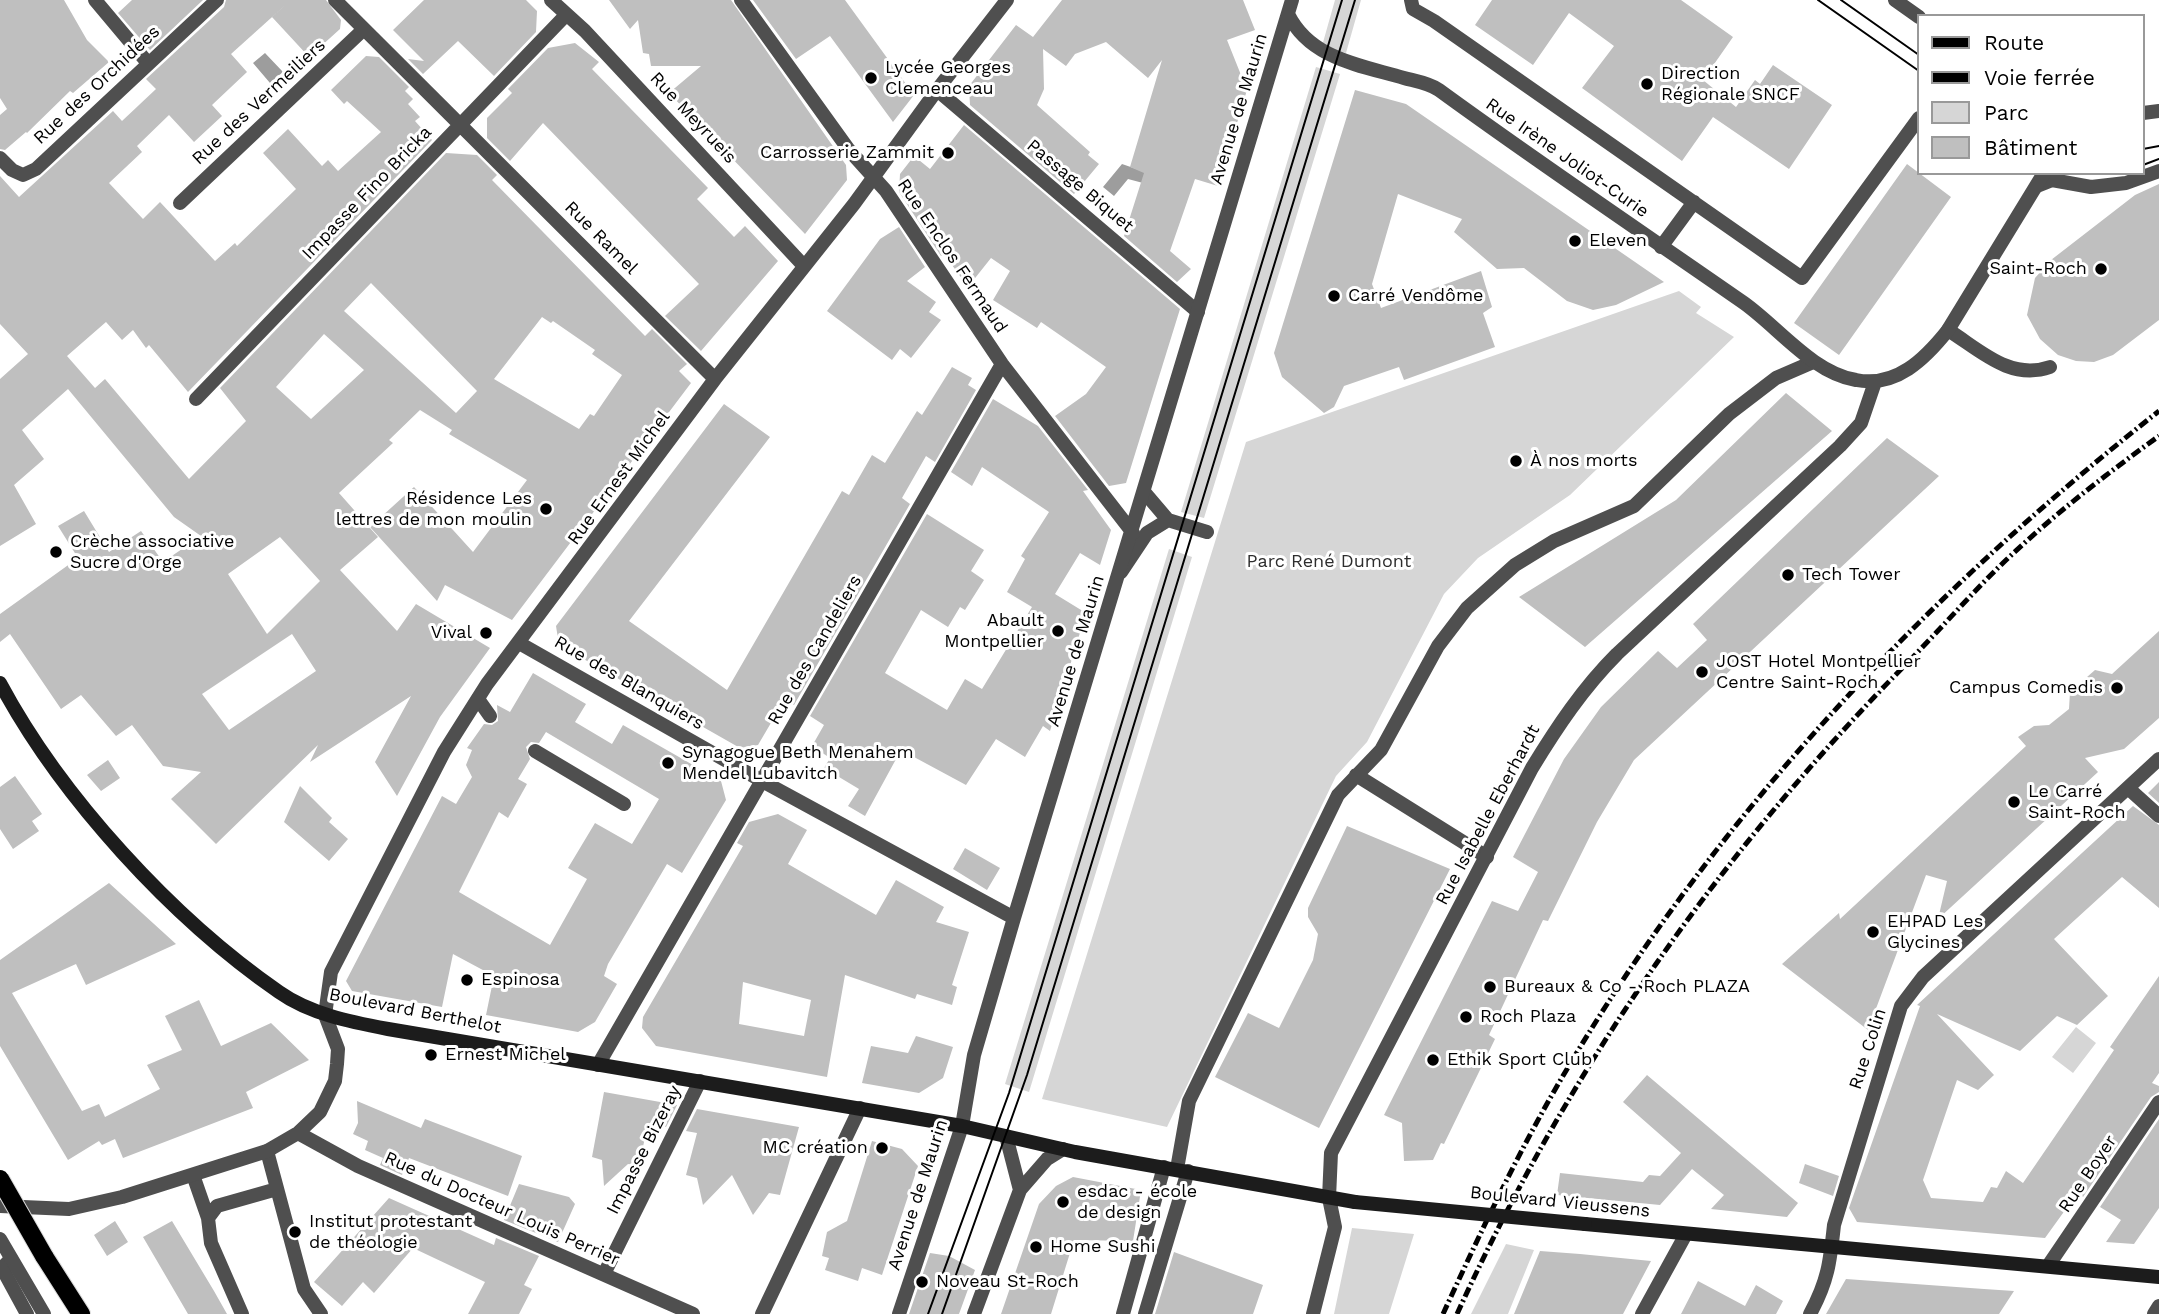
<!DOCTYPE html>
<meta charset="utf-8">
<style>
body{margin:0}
#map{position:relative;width:2159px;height:1314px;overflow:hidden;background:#fff;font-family:"Work Sans",sans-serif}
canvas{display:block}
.legend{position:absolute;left:1917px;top:14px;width:228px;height:161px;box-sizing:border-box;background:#fff;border:2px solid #999;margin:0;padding:9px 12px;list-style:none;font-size:21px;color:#000}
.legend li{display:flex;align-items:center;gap:14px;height:35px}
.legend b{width:35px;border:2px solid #999}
</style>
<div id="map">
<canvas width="2159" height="1314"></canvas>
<ul class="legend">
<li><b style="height:9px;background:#000"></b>Route</li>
<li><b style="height:9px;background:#000"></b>Voie ferrée</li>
<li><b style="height:19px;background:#d6d6d6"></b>Parc</li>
<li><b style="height:19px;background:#bfbfbf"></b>Bâtiment</li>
</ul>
</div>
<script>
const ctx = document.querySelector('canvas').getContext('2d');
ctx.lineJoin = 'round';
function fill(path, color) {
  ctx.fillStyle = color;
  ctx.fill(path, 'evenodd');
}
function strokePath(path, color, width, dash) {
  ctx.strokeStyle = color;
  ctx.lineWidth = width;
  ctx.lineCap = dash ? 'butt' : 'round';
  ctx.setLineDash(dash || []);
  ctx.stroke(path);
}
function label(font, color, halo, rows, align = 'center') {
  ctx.font = font + ' "Work Sans",sans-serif';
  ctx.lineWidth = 6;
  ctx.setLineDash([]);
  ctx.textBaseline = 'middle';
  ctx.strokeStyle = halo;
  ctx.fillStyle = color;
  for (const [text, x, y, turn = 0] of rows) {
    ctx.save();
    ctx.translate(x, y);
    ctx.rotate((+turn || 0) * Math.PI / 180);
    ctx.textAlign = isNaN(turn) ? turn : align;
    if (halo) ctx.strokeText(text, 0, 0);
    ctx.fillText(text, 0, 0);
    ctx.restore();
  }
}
fill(new Path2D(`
 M 1335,0 L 1361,0 L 1346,53 L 1322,46 Z
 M 1316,67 L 1340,74 L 1204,518 L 1181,512 Z
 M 1679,291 L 1701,307 L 1696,313 L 1734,337 L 1570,495 L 1478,558 L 1444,594 L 1367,742 L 1336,776 L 1167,1127 L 1042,1099 L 1246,442 Z
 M 1169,549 L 1192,557 L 1029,1092 L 1005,1084 Z
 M 2076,1027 L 2096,1043 L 2073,1073 L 2052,1057 Z
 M 1352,1228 L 1414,1234 L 1389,1314 L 1334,1314 Z
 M 1506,1244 L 1534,1250 L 1508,1314 L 1471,1314 Z`), '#d6d6d6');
fill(new Path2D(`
 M 265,53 L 283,72 L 270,83 L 253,63 Z
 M 1122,164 L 1148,173 L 1143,183 L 1128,179 L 1114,196 L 1103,187 Z`), '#9d9d9d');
fill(new Path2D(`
 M 0,0 L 64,0 L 87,40 L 109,62 L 73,93 L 70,91 L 27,133 L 26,132 L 5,150 L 0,149 L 0,115 L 7,109 L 0,98 Z
 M 132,0 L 203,0 L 150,50 L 118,13 Z
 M 226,0 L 291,0 L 231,54 L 247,72 L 212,105 L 222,116 L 194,142 L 169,115 L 137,146 L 142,152 L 109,183 L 143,219 L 160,202 L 215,261 L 235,243 L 237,246 L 296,189 L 263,153 L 288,129 L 322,166 L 328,160 L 338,171 L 381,132 L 347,101 L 344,104 L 331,90 L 366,56 L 379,57 L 409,87 L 405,91 L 413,99 L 408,104 L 420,117 L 415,121 L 432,140 L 188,392 L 149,345 L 146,348 L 133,330 L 122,340 L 106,322 L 67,356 L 95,388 L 105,379 L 189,479 L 246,421 L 220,388 L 446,153 L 477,155 L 497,175 L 492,180 L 645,336 L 652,329 L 687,364 L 679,371 L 691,383 L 512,620 L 445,585 L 437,601 L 370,527 L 414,487 L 473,552 L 527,480 L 449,434 L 452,430 L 420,410 L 389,440 L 393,443 L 339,493 L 378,537 L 340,570 L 397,631 L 416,604 L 490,648 L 440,717 L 397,796 L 375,762 L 411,696 L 310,762 L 318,745 L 216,844 L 171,799 L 201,772 L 163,766 L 132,725 L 116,736 L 81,695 L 61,709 L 10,634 L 0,642 L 0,614 L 78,558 L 58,526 L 84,511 L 109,552 L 141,531 L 163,562 L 201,536 L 174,517 L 68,389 L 22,430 L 44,459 L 14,485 L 36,524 L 0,546 L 0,379 L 28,354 L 0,324 L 0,176 L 19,197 L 113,111 L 122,121 L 156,89 L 146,79 L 224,7 ZM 371,283 L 477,391 L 456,413 L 344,311 ZM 542,317 L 551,323 L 553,321 L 595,350 L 592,354 L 622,375 L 594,416 L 590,414 L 579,429 L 494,379 ZM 324,334 L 364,370 L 311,419 L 276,387 ZM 280,537 L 320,581 L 267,634 L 228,574 ZM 292,634 L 316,671 L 229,730 L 202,694 Z
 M 291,0 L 326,0 L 341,20 L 340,29 L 309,57 L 272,17 Z
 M 424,0 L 526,0 L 537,11 L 536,32 L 494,76 L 458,41 L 423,74 L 408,59 L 424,61 L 393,30 Z
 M 609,0 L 731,0 L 846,165 L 847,180 L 805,234 L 669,93 L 701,66 L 651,66 L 649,54 L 643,53 L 638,20 L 630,29 Z
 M 753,0 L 845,0 L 914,95 L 893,122 L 830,36 L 796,59 Z
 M 1062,0 L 1243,0 L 1255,30 L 1227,40 L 1247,90 L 1218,186 L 1195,179 L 1170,251 L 1191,269 L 1177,282 L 1124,236 L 1144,173 L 1130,167 L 1162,60 L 1148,78 L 1106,42 L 1075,54 L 1066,66 L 1043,49 L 1044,89 L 1037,105 L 1090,152 L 1088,155 L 1099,164 L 1074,194 L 970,105 L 969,86 L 1016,25 L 1033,37 Z
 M 1492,0 L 1681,0 L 1733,37 L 1703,80 L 1736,107 L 1755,80 L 1760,84 L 1773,65 L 1832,105 L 1789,169 L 1713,117 L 1682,161 L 1582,88 L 1614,46 L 1569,13 L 1533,65 L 1475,25 Z
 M 575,43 L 599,62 L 592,69 L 708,188 L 697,199 L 734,237 L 745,226 L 778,261 L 701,351 L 665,316 L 699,284 L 543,123 L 510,161 L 487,138 L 487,118 L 512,93 L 508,89 L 548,48 Z
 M 1355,90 L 1406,104 L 1664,282 L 1616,305 L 1593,310 L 1567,301 L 1524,268 L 1497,269 L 1454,232 L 1462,219 L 1398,194 L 1372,284 L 1381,308 L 1481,271 L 1492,307 L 1483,313 L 1495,347 L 1404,380 L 1399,367 L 1344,386 L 1334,407 L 1324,413 L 1282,377 L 1274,353 Z
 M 964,125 L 1180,309 L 1126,483 L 1109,486 L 1055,416 L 1086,394 L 1106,367 L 1041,322 L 1037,328 L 993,300 L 1010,271 L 991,258 L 968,287 L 944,254 L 941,256 L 899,192 L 900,174 L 914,156 L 930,169 Z
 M 1907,164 L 1951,197 L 1839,355 L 1794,323 Z
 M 2159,184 L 2159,320 L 2113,355 L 2094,362 L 2076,361 L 2058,355 L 2040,339 L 2027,315 L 2035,278 L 2051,260 L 2135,195 Z
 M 899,227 L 925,267 L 907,281 L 936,302 L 929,312 L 941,320 L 911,358 L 900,349 L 892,360 L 827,311 L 880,239 Z
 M 952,367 L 972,378 L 968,385 L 976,390 L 935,462 L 926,456 L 902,498 L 910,504 L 794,705 L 785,699 L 758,745 L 740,748 L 559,645 L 556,626 L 724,404 L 770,437 L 629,621 L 727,690 L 842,491 L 849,495 L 872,455 L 885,463 L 917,411 L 922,415 Z
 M 1786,393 L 1832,431 L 1585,647 L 1519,597 L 1676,500 Z
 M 993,399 L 1038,426 L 1088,490 L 1083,491 L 1111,530 L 1100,565 L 1080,553 L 1055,594 L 1086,613 L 1061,695 L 1050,731 L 1043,726 L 1025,757 L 996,739 L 966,785 L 901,750 L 865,816 L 848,806 L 859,789 L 824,768 L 830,758 L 812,746 L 824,725 L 810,716 L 927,514 L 984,550 L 971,571 L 984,580 L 965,610 L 960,607 L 948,627 L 921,610 L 885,673 L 947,710 L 965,679 L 982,689 L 1032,607 L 1007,592 L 1025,559 L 1021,556 L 1049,512 L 982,467 L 972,486 L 951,472 Z
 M 1887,438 L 1939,476 L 1634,760 L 1597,822 L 1548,921 L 1543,920 L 1489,1035 L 1495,1039 L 1444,1144 L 1441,1143 L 1433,1160 L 1404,1161 L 1402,1123 L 1384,1115 L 1492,901 L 1518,911 L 1538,872 L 1513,857 L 1564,759 L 1601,707 L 1658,651 L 1677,668 L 1707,640 L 1693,624 Z
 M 2159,631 L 2159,718 L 2124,749 L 2085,758 L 2098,772 L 1938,919 L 1947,881 L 1926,875 L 1868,1030 L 1782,964 L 1839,913 L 1840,919 L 2026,746 L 2018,737 L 2034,726 L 2049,725 L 2069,709 L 2070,692 L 2095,670 L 2112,674 Z
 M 533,673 L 586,704 L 575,722 L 612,744 L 623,725 L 721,781 L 726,800 L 682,873 L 667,864 L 608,964 L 604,976 L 617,984 L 595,1022 L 578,1032 L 486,1015 L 494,976 L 453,954 L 442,1007 L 352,991 L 346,981 L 442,796 L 456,804 L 472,777 L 466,765 L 472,750 L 467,748 L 484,724 L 492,725 L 498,721 L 497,705 L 510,712 ZM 546,732 L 659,799 L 632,844 L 595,823 L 568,868 L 587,879 L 550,945 L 459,892 L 499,812 L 508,818 L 527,784 L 518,779 L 530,759 L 526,747 L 531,742 L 539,743 Z
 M 108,760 L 120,778 L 101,791 L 87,775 Z
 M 15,776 L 42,814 L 32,821 L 39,831 L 13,849 L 0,829 L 0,787 Z
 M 2159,782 L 2159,803 L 2148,793 Z
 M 300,786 L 332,818 L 329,822 L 348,839 L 329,861 L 284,822 Z
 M 2133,806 L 2159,825 L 2159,908 L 2122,877 L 2054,939 L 2108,996 L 2077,1025 L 2057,1016 L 2020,1051 L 1937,1014 L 1994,1075 L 1978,1090 L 1957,1080 L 1923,1180 L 1931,1198 L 1983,1202 L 1991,1187 L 1997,1188 L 2006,1171 L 2023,1183 L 2114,1050 L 2110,1047 L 2159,976 L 2159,1073 L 2152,1083 L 2159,1086 L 2159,1092 L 2151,1097 L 2083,1197 L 2076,1195 L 2045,1238 L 1857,1222 L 1849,1208 L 1920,1006 L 1917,1005 Z
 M 778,814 L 807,830 L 788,864 L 876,915 L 896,880 L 944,907 L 936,922 L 969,932 L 952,985 L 957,987 L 952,1005 L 917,994 L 915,999 L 845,975 L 827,1077 L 656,1046 L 642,1028 L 643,1017 L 743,846 L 737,843 L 749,822 ZM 743,982 L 811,1000 L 804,1036 L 739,1024 Z
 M 1347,826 L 1450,869 L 1319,1128 L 1215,1077 L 1248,1013 L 1279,1028 L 1313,960 L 1318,934 L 1308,917 L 1308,908 Z
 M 965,848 L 1000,868 L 987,890 L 953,869 Z
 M 109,883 L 176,944 L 86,985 L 76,964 L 12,993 L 82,1111 L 99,1104 L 105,1117 L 160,1089 L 147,1065 L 182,1050 L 165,1016 L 199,1000 L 221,1046 L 271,1023 L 309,1060 L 246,1092 L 253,1108 L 123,1158 L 115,1139 L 102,1145 L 99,1141 L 68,1160 L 0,1046 L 0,960 Z
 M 916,1036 L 953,1047 L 943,1078 L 919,1093 L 862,1083 L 871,1046 L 908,1053 Z
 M 1647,1075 L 1798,1203 L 1787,1217 L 1711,1209 L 1724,1195 L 1692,1169 L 1660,1205 L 1557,1195 L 1560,1173 L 1643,1182 L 1649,1175 L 1660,1176 L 1681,1153 L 1623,1102 Z
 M 604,1092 L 677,1105 L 666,1127 L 648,1123 L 639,1166 L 628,1164 L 604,1186 L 602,1160 L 592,1157 Z
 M 357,1101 L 421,1128 L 425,1119 L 522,1156 L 508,1196 L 409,1158 L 402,1175 L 380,1165 L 383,1158 L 365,1150 L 368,1141 L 353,1134 L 358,1123 Z
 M 697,1109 L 799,1127 L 780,1195 L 769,1193 L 753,1215 L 732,1175 L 703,1205 L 697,1178 L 686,1175 L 697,1133 L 686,1131 Z
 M 2159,1119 L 2159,1208 L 2134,1244 L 2106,1242 L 2121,1220 L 2100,1207 Z
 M 872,1141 L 902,1149 L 918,1166 L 882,1275 L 862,1268 L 858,1281 L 825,1270 L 829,1258 L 822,1256 L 827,1232 L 847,1221 Z
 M 1805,1164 L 1839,1176 L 1833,1196 L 1799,1183 Z
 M 1073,1177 L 1141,1190 L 1133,1241 L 1074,1240 L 1051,1314 L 1001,1314 L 1039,1204 L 1056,1186 Z
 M 519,1184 L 569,1197 L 575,1204 L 558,1242 L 504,1220 Z
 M 389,1198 L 494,1245 L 496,1238 L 539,1256 L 524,1285 L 532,1289 L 519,1314 L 468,1314 L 485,1282 L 413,1248 L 374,1293 L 363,1282 L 342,1306 L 314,1282 Z
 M 115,1221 L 128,1242 L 107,1256 L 94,1235 Z
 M 172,1221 L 214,1291 L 227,1314 L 188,1314 L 143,1237 Z
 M 1540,1251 L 1580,1254 L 1651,1261 L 1623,1314 L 1514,1314 Z
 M 1174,1252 L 1263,1285 L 1253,1314 L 1155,1314 Z
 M 930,1253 L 949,1256 L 975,1270 L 959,1314 L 909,1314 Z
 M 1846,1279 L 1984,1289 L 2014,1291 L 1999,1314 L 1826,1314 Z
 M 1698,1281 L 1745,1306 L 1756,1285 L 1783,1301 L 1776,1314 L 1681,1314 Z`), '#bfbfbf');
const primary = new Path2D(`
 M 44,1256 L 81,1314`);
strokePath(primary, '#dbdbdb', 20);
strokePath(new Path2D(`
 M 1411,0 L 1413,9 L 1434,21 L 1802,278 L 1919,118
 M 937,90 L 1198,312
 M 1661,247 L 1694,202
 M 1948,330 C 1980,350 2010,381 2050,367
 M 1145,493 L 1168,520 L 1207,532
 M 1121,572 L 1147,533 L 1168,520
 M 478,699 L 490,716
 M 535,751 L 624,804
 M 267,1151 L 304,1289 L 321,1314
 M 193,1175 L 208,1218
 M 11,1259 L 2,1268 L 27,1314
 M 604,1274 L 700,1081
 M 242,1314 L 211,1243 L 208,1218 L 217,1206 L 277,1189
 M 1123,1314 L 1164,1167
 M 1313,1314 L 1335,1227 L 1329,1198`), '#4f4f4f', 14);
strokePath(new Path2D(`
 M 95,0 L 147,62
 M 2037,186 L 2052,180 L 2091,187 L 2126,183 L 2159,171
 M 1356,775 L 1487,857
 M 1177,1169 L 1189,1101 L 1338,795 L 1381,750 L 1438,646 L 1467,608 L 1515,565 L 1554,541 L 1634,506 L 1729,414 L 1776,378 L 1813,362`), '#4f4f4f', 14);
strokePath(new Path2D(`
 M 335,0 L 715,379
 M 551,0 L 585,31 L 803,265
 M 741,0 L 849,150 L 886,191 L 1002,364 L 1133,533
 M 1895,0 L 1919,17
 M 1288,14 C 1310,59 1360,65 1404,78 C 1415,81 1429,83 1439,90 C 1539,163 1642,232 1744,303 C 1779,328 1813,373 1856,380 C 1896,388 1925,359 1948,330 L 2044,173
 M 2143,113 L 2159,111
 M 0,158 L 12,170 L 23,175 L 36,169 L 217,0
 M 180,203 L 364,29
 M 196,399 L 566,15
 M 519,643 L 762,781 L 1014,918
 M 2128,788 L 2159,816
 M 598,1065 L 1002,364
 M 962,1126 L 974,1055 L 1014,918 L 1292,0
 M 298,1133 L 358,1166 L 693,1314
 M 1329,1198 L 1331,1153 L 1532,768 C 1557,727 1583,688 1617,654 L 1840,446 L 1861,423 L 1875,382
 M 0,1206 L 69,1209 L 122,1197 L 267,1151 L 298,1133 L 320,1112 L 335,1081 L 337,1064 L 338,1049 L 325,1015 L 331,972 L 444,752 L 487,684 L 715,379 L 854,204 L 937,90 L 1007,0
 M 0,1239 L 44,1314
 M 2048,1266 L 2159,1102
 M 762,1314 L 860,1108
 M 1145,1314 L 1188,1171
 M 1642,1314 L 1686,1234
 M 1810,1314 C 1828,1281 1830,1262 1834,1225 L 1901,1006 L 1923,977 L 2159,759
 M 2154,1314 L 2159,1306`), '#4f4f4f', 14);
strokePath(new Path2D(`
 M 1006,1136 L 1020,1190
 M 899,1314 L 962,1126
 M 974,1314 L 1020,1190 L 1047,1159 L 1063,1149`), '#4f4f4f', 14);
strokePath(new Path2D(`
 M 0,683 C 61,797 172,918 279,992 C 310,1014 351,1022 388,1029 L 962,1126 L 1075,1152 L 1355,1202
 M 1585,1224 L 2159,1277`), '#1c1c1c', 14);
strokePath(primary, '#000', 18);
strokePath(new Path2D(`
 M 1818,0 L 1919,71
 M 1841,0 L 1919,55
 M 2143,149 L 2159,146
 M 2143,165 L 2159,159
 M 928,1314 L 1009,1093 L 1342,0
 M 942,1314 L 1027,1075 L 1355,0`), '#000', 2);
strokePath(new Path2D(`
 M 1443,1314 C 1482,1229 1522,1144 1570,1064 C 1721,810 1928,593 2159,411
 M 1457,1314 C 1571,1064 1720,852 1913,657 C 1944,625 1973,592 2004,562 C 2052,516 2105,475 2159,436`), '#000', 5, [10, 3.5, 2, 3.5]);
const primaryBridge = new Path2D(`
 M 0,1179 L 44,1256`);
strokePath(primaryBridge, '#dbdbdb', 20, []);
strokePath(new Path2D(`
 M 1355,1202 L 1585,1224`), '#1c1c1c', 14);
strokePath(primaryBridge, '#000', 18);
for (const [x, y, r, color] of [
 [871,78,7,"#000"],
 [1647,84,7,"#000"],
 [948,153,7,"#000"],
 [1575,241,7,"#000"],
 [2101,269,7,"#000"],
 [1334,296,7,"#000"],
 [1516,461,7,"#000"],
 [546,509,7,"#000"],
 [56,552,7,"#000"],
 [1788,575,7,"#000"],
 [1058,631,7,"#000"],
 [486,633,7,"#000"],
 [1702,672,7,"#000"],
 [2117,688,7,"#000"],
 [668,763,7,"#000"],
 [2014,802,7,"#000"],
 [1873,932,7,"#000"],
 [467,980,7,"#000"],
 [1490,987,7,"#000"],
 [1466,1017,7,"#000"],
 [431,1055,7,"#000"],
 [1433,1060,7,"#000"],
 [882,1148,7,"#000"],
 [1063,1202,7,"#000"],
 [295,1232,7,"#000"],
 [1036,1247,7,"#000"],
 [922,1282,7,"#000"]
]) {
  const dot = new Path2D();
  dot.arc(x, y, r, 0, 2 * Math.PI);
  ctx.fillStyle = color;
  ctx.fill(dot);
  strokePath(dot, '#fff', 2.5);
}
label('18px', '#000', '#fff', [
 ["Lycée Georges",885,68],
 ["Clemenceau",885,89],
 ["Direction",1661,74],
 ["Régionale SNCF",1661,95],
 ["Carrosserie Zammit",934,153,"right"],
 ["Eleven",1589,241],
 ["Saint-Roch",2087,269,"right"],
 ["Carré Vendôme",1348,296],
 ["À nos morts",1530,461],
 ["Résidence Les",532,499,"right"],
 ["lettres de mon moulin",532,520,"right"],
 ["Crèche associative",70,542],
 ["Sucre d'Orge",70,563],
 ["Tech Tower",1802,575],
 ["Abault",1044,621,"right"],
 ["Montpellier",1044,642,"right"],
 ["Vival",472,633,"right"],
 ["JOST Hotel Montpellier",1716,662],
 ["Centre Saint-Roch",1716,683],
 ["Campus Comedis",2103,688,"right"],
 ["Synagogue Beth Menahem",682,753],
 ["Mendel Lubavitch",682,774],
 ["Le Carré",2028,792],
 ["Saint-Roch",2028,813],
 ["EHPAD Les",1887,922],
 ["Glycines",1887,943],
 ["Espinosa",481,980],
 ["Bureaux & Co - Roch PLAZA",1504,987],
 ["Roch Plaza",1480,1017],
 ["Ernest Michel",445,1055],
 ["Ethik Sport Club",1447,1060],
 ["MC création",868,1148,"right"],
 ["esdac - école",1077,1192],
 ["de design",1077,1213],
 ["Institut protestant",309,1222],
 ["de théologie",309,1243],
 ["Home Sushi",1050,1247],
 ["Noveau St-Roch",936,1282]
], 'left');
label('18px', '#000', '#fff', [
 ["Rue des Orchidées",97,85,-43],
 ["Rue des Vermeiliers",259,102,-43],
 ["Avenue de Maurin",1239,109,-73],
 ["Rue Meyrueis",693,118,47],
 ["Rue Irène Joliot-Curie",1567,158,35],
 ["Passage Biquet",1080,186,40],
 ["Impasse Fino Bricka",367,193,-46],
 ["Rue Ramel",601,238,45],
 ["Rue Enclos Fermaud",952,256,56],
 ["Rue Ernest Michel",619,478,-54],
 ["Rue des Candeliers",815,650,-60],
 ["Avenue de Maurin",1076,651,-73],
 ["Rue des Blanquiers",629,683,30],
 ["Rue Isabelle Eberhardt",1488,815,-62],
 ["Boulevard Berthelot",415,1011,11],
 ["Rue Colin",1868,1049,-72],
 ["Impasse Bizeray",644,1150,-63],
 ["Rue Boyer",2088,1174,-56],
 ["Avenue de Maurin",918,1195,-72],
 ["Boulevard Vieussens",1560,1202,6],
 ["Rue du Docteur Louis Perrier",502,1209,24]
]);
label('18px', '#2d2d2d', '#fff', [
 ["Parc René Dumont",1329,562]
]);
</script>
